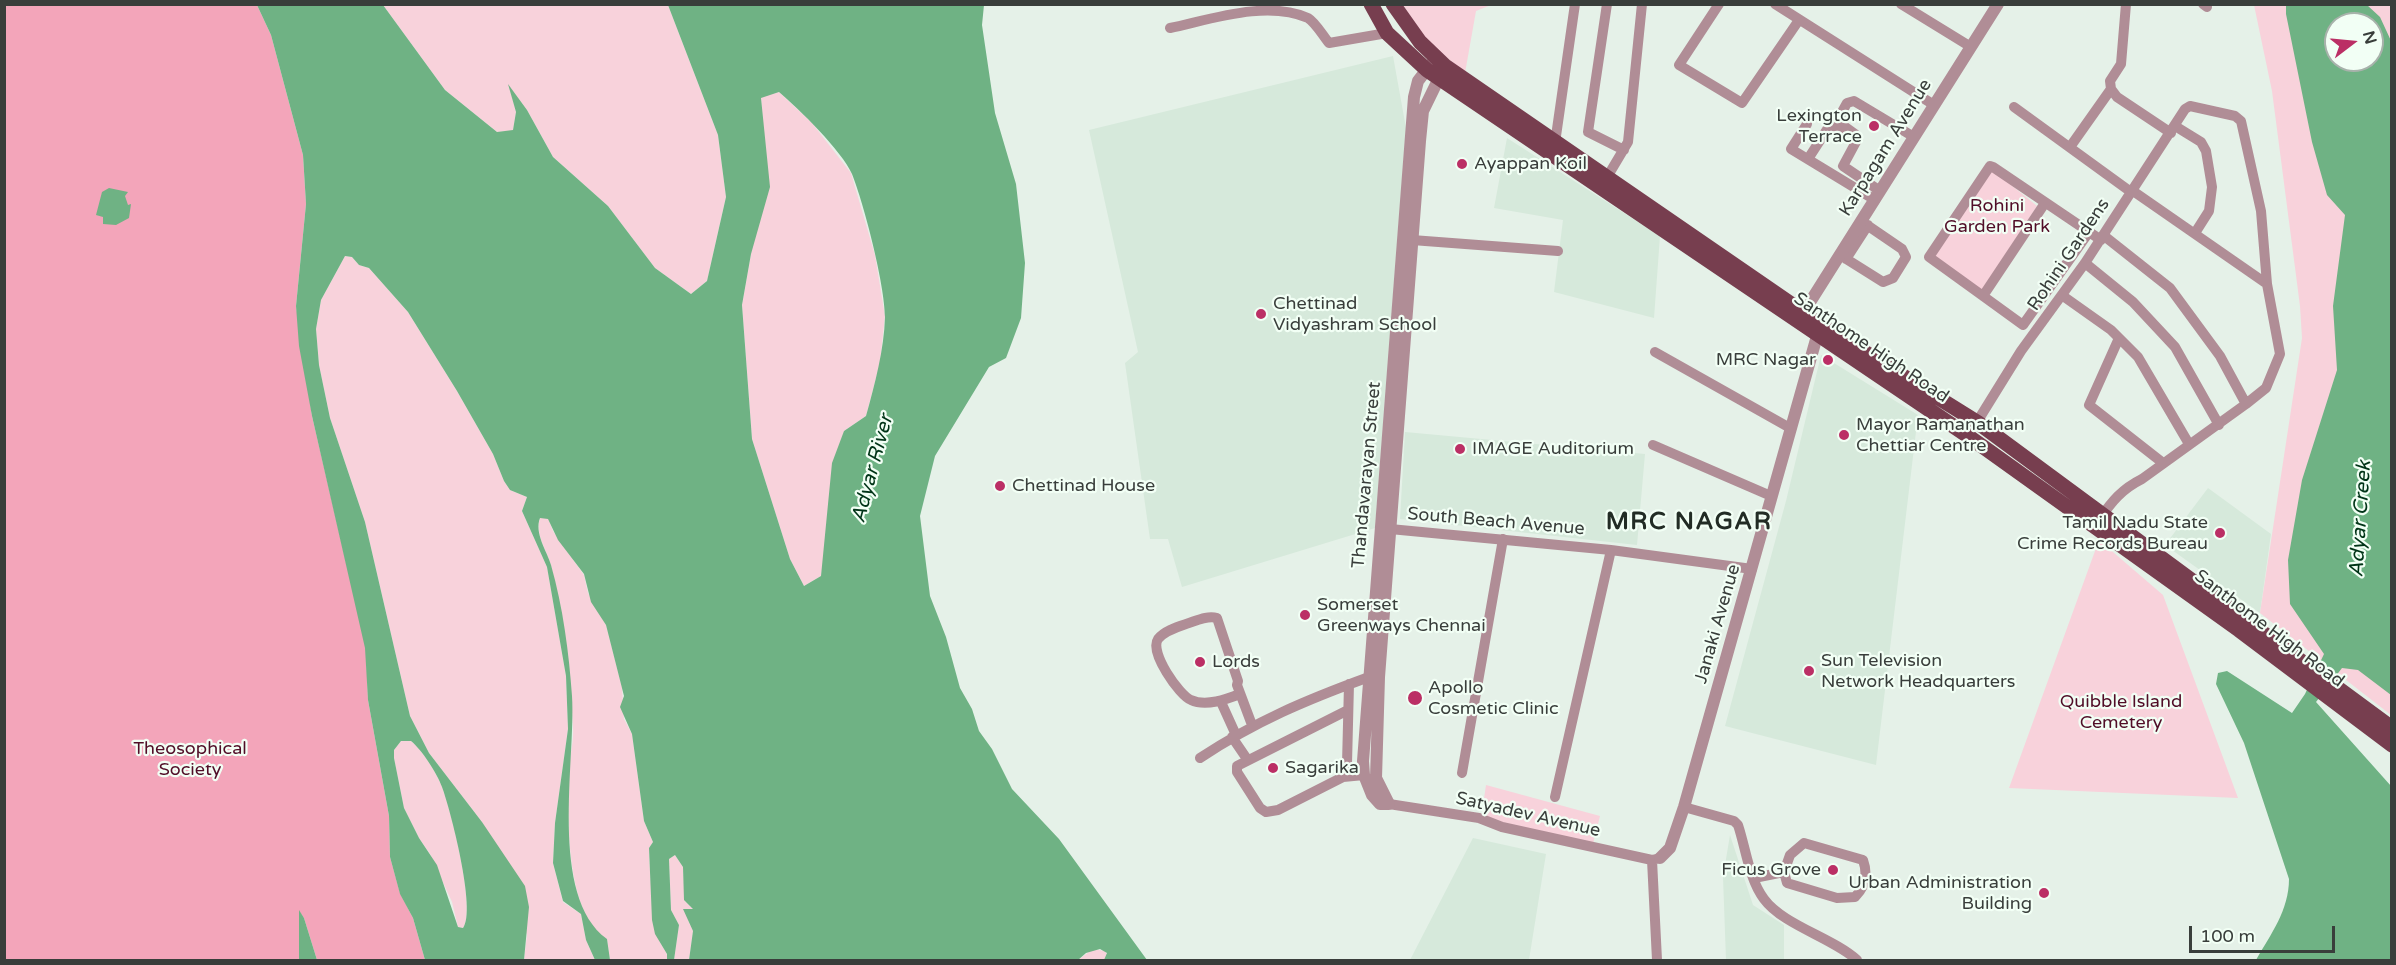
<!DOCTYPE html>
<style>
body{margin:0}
#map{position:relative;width:2396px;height:965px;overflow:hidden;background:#e5f1e8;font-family:"Varela Round",sans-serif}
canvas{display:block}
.frame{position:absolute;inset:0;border:6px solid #393e3b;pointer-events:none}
.north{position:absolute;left:2324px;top:12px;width:60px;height:60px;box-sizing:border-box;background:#f2fff5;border:2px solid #a8b2ab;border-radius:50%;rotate:74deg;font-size:16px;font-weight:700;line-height:24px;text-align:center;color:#393e3b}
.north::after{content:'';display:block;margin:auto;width:21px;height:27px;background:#bb2f65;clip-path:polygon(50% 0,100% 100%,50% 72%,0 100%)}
.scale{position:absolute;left:2189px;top:926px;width:146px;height:27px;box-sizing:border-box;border:3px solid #393e3b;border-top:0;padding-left:8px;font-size:18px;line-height:21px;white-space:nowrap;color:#393e3b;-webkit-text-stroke:4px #f2fff5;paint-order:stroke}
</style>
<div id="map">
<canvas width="2396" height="965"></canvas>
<div class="frame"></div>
<div class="north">N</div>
<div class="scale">100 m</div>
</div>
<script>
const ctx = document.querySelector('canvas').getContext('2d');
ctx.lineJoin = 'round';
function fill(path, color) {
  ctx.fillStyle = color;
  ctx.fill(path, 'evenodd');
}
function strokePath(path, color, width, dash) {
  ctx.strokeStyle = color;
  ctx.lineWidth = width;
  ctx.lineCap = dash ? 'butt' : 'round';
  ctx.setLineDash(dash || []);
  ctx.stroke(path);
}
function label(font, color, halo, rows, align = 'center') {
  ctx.font = font + ' "Varela Round",sans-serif';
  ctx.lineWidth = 4.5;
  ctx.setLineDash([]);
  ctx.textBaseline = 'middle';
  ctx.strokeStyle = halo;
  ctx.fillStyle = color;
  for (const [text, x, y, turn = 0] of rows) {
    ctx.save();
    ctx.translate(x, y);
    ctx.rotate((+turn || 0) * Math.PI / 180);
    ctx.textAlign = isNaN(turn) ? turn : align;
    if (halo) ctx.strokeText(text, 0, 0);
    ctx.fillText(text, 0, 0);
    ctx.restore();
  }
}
fill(new Path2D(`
 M 1393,56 L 1406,128 L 1375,528 L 1182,587 L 1168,539 L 1150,539 L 1125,363 L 1138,352 L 1089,130 Z
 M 1507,138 L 1660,236 L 1654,318 L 1554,292 L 1563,220 L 1494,208 Z
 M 1821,355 L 1918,415 L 1876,765 L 1725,726 L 1786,501 Z
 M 1405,432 L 1645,454 L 1637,545 L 1400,519 Z
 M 2208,488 L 2271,534 L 2260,613 L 2165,545 Z
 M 1730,835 L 1753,905 L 1784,925 L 1784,960 L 1726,960 L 1723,877 Z
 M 1473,838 L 1546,854 L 1529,960 L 1410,960 Z`), '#d6e9db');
fill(new Path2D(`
 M 383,5 L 668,5 L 718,135 L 726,197 L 707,281 L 691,294 L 655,268 L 608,206 L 553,157 L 527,110 L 509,86 L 516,112 L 513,131 L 497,132 L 445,90 Z
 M 1403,5 L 1491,5 L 1476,11 L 1465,73 L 1428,42 Z
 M 2254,5 L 2391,5 L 2391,715 L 2260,613 L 2302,338 L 2300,306 L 2272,91 ZM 2336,24 L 2372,24 L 2372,60 L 2336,60 Z
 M 779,92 L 812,123 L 851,173 L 875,255 L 885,316 L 880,363 L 866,416 L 844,431 L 821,576 L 804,586 L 790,559 L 752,439 L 742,305 L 751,254 L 763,123 L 761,97 Z
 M 1989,167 L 2037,206 L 1982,294 L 1931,254 Z
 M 345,256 L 352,257 L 359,265 L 369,268 L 408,312 L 457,391 L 493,454 L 504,481 L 510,490 L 527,497 L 522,511 L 547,567 L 566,676 L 568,729 L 555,823 L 553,863 L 563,902 L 581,914 L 586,940 L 595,960 L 524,960 L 527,935 L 482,822 L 429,753 L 410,716 L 365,522 L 330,418 L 319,365 L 316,329 L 321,300 Z
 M 544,517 L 548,518 L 553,531 L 584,575 L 588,593 L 606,625 L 622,687 L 624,719 L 632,734 L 644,821 L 653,842 L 649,848 C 649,866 654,929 661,944 C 664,950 668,952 667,960 L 610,960 L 607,939 C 565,918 567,809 569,768 C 570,755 574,741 573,727 C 570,674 564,622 552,570 C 549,553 534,535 540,518 Z
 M 2099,540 L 2163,595 L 2238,798 L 2009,788 Z
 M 401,741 L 411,741 C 423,751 433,768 440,782 C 450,803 477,912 463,928 L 458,927 L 452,902 L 430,854 L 419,838 L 404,808 L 394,758 L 394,750 Z
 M 1486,785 L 1600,816 L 1593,844 L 1481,819 Z
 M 675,855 L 683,867 L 685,901 L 693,909 L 688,920 L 693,931 L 689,960 L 674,960 L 679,925 L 671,910 L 669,859 Z
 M 1093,949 L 1105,951 L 1108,956 L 1104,960 L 1078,960 Z`), '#f8d2db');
fill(new Path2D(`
 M 5,5 L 257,5 L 271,35 L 303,155 L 306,204 L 296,306 L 312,416 L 366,648 L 368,700 L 389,816 L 390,857 L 400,893 L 413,918 L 425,960 L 317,960 L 304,918 L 299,911 L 299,960 L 5,960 Z`), '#f3a5ba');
fill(new Path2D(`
 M 257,5 L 383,5 L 445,90 L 497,132 L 513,130 L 516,112 L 508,84 L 527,110 L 553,157 L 608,206 L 655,268 L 691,294 L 707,281 L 726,197 L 718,135 L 668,5 L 984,5 L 982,25 L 995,113 L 1016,184 L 1025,263 L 1021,318 L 1006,358 L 989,367 L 935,456 L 920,516 L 930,596 L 946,637 L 960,688 L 972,709 L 979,731 L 992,749 L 1012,789 L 1059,839 L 1147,960 L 1104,960 L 1107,953 L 1100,949 L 1086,953 L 1078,960 L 689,960 L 693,931 L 683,909 L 693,909 L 684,900 L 683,867 L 675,855 L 669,859 L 671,910 L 679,925 L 674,960 L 667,960 L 667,954 L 655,934 L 652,920 L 649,848 L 653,842 L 644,821 L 632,734 L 620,707 L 624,696 L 606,625 L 591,602 L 584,574 L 558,540 L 548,519 L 540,518 C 534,533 547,551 551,565 C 563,607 569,653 572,696 C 576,761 548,896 607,939 L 610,960 L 595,960 L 586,940 L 581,914 L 563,901 L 553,863 L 555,823 L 568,729 L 566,676 L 547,567 L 522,511 L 527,497 L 510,490 L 504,481 L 493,454 L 457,391 L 408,312 L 369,268 L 359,265 L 352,257 L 345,256 L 321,300 L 316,329 L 319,365 L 330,418 L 365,522 L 410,716 L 429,753 L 482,822 L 525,886 L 529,907 L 524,960 L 425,960 L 413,918 L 400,894 L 390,857 L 389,816 L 368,700 L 365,648 L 312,416 L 299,346 L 296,306 L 306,204 L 303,155 L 271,35 ZM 779,92 C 799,109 842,151 852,174 C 864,204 885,285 885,317 C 884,350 875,383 866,416 L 844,431 L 832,463 L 821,576 L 804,586 L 790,559 L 752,439 L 742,305 L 751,254 L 770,187 L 761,98 ZM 401,741 L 411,741 C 422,750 437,773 442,787 C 450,808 477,911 463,928 L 458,927 L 437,865 L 419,838 L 404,808 L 394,758 L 394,750 Z
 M 2286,5 L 2367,5 L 2380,17 L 2392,43 L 2391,695 L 2358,670 L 2342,668 L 2316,702 L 2391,786 L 2391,960 L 2256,960 C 2271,934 2289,910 2289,879 L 2244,743 L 2216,684 L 2218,673 L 2227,671 L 2292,713 L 2305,694 L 2324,654 L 2290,604 L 2288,560 L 2302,480 L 2337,370 L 2333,306 L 2345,215 L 2327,195 L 2312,142 L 2286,14 ZM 2336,24 L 2372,24 L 2372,60 L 2336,60 Z
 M 109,188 L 128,192 L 125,196 L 128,205 L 131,204 L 129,218 L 116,225 L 103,224 L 103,217 L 96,215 L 102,192 Z
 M 299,910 L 304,918 L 317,960 L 299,960 Z`), '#6fb284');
strokePath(new Path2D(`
 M 1607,4 L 1588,132 L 1624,150
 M 1719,4 L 1679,65 L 1742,103 L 1799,20
 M 1775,4 L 1934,105
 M 1901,4 L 1971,47
 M 2126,4 L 2121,64 L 2110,81 L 2111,89 L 2117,97 L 2171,133
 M 2203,4 L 2207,7
 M 1170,28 C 1212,19 1267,0 1308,18 C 1316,23 1323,36 1329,43 L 1387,33
 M 2014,107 L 2131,192
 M 1807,124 L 1791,149 L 1875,200
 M 2175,126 L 2201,142 L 2206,151 L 2212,187 L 2209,211 L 2195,233
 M 1555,143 L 1575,4
 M 2070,147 L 2111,89
 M 1808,159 L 1828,128 L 1834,126 L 1843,131
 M 1606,179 L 1628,142 L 1642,4
 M 1880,191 L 1843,166 L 1857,140 L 1855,134 L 1837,121 L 1847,103 L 1854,101 L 1914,137
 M 2133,191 L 2267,284
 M 2045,203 L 1983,296 L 1929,257 L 1990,166 L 1993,167 L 2101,240
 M 1412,240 L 1558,251
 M 1840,255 L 1883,282 L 1893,278 L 1906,257 L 1902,249 L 1861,221
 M 1846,259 L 1868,225
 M 2085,263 L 2133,302 L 2175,347 L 2219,425
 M 1983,296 L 2023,325 L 2089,232
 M 2063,296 L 2111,330 L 2138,357 L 2189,444
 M 2119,338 L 2089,405 L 2163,463
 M 1655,352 L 1790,428
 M 1977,422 L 2021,351 L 2085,263 L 2185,109 L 2190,106 L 2235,116 L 2241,121 L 2261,211 L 2267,284 L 2280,354 L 2266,388 L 2246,404
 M 1653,445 L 1771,496
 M 2099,520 C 2112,501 2122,489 2142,479 L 2246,404 L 2220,356 L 2170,288 L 2103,235
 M 1383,533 L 1390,529 L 1611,550 L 1752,569
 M 1240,694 C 1227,699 1206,707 1191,700 C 1179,695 1149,652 1158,639 C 1164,631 1177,627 1186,624 C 1196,621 1207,615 1217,618 L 1238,681 L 1237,685 L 1252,725
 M 1221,702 L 1236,735
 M 1348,710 L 1237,766 L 1237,772 L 1260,808 L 1266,812 L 1278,810 L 1343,777 L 1347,764 L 1349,684
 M 1232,737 L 1247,759
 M 1200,758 C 1256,721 1306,700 1369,677 L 1376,677
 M 1462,773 L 1503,539
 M 1343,777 L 1364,775
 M 1555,797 L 1611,550
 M 1389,804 L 1479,818 L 1502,827 L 1652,860 L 1660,858
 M 1684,807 L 1734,821 L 1738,825 C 1746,849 1749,879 1764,899 C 1783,925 1833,938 1857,960
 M 1652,860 L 1657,960
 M 1754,878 L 1784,872 L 1790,855 L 1804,843 L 1863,860 C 1868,874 1866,886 1855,897 L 1837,898 L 1787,883 L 1784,872`), '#b08d96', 10);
strokePath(new Path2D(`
 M 1431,64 L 1418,81 L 1414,97 L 1363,761 L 1364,775 L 1372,795 L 1380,804 L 1389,804 L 1376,778 L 1379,677 L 1420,141 L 1423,111 L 1442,72
 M 1800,318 L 1998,4
 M 1660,858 L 1670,848 L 1684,807 L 1817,336 L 1822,328`), '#b08d96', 12);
strokePath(new Path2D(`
 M 1371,4 L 1387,33 L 1427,70 L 1968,436 L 2239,630 L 2392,745
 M 1393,4 L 1420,42 L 1445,66 L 1823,326 L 1977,422 L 2392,728`), '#773e4f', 15);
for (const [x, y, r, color] of [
 [1874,126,6,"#bb2f65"],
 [1462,164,6,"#bb2f65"],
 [1261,314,6,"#bb2f65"],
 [1828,360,6,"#bb2f65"],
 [1844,435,6,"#bb2f65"],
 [1460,449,6,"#bb2f65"],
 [1000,486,6,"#bb2f65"],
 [2220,533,6,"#bb2f65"],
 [1305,615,6,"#bb2f65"],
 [1200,662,6,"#bb2f65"],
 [1809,671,6,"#bb2f65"],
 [1415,698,8,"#bb2f65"],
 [1273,768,6,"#bb2f65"],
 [1833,870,6,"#bb2f65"],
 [2044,893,6,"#bb2f65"]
]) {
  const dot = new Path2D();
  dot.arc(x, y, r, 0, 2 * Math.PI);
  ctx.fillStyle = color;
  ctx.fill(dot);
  strokePath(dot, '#f2fff5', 2);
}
label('18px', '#393e3b', '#f2fff5', [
 ["Lexington",1862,116,"right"],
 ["Terrace",1862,137,"right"],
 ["Ayappan Koil",1474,164],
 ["Chettinad",1273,304],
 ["Vidyashram School",1273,325],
 ["MRC Nagar",1816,360,"right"],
 ["Mayor Ramanathan",1856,425],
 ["Chettiar Centre",1856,446],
 ["IMAGE Auditorium",1472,449],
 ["Chettinad House",1012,486],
 ["Tamil Nadu State",2208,523,"right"],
 ["Crime Records Bureau",2208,544,"right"],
 ["Somerset",1317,605],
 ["Greenways Chennai",1317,626],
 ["Sun Television",1821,661],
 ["Network Headquarters",1821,682],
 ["Lords",1212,662],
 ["Apollo",1428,688],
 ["Cosmetic Clinic",1428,709],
 ["Sagarika",1285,768],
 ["Ficus Grove",1821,870,"right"],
 ["Urban Administration",2032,883,"right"],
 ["Building",2032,904,"right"]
], 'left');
label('18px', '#393e3b', '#f2fff5', [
 ["Karpagam Avenue",1886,148,-58],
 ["Rohini Gardens",2069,255,-56],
 ["Santhome High Road",1871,348,34],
 ["Thandavarayan Street",1367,475,-85],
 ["South Beach Avenue",1496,522,5],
 ["Janaki Avenue",1718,624,-74],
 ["Santhome High Road",2269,629,37],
 ["Satyadev Avenue",1528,815,13]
]);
label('18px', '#510d27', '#f2fff5', [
 ["Rohini",1997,206],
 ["Garden Park",1997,227],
 ["Quibble Island",2121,702],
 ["Cemetery",2121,723],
 ["Theosophical",190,749],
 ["Society",190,770]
]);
label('italic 20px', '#003417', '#f2fff5', [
 ["Adyar River",873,469,-75],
 ["Adyar Creek",2361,519,-86]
]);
ctx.letterSpacing = '1.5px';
label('bold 24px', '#222c25', '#f2fff5', [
 ["MRC NAGAR",1689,523]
]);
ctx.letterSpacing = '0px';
</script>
